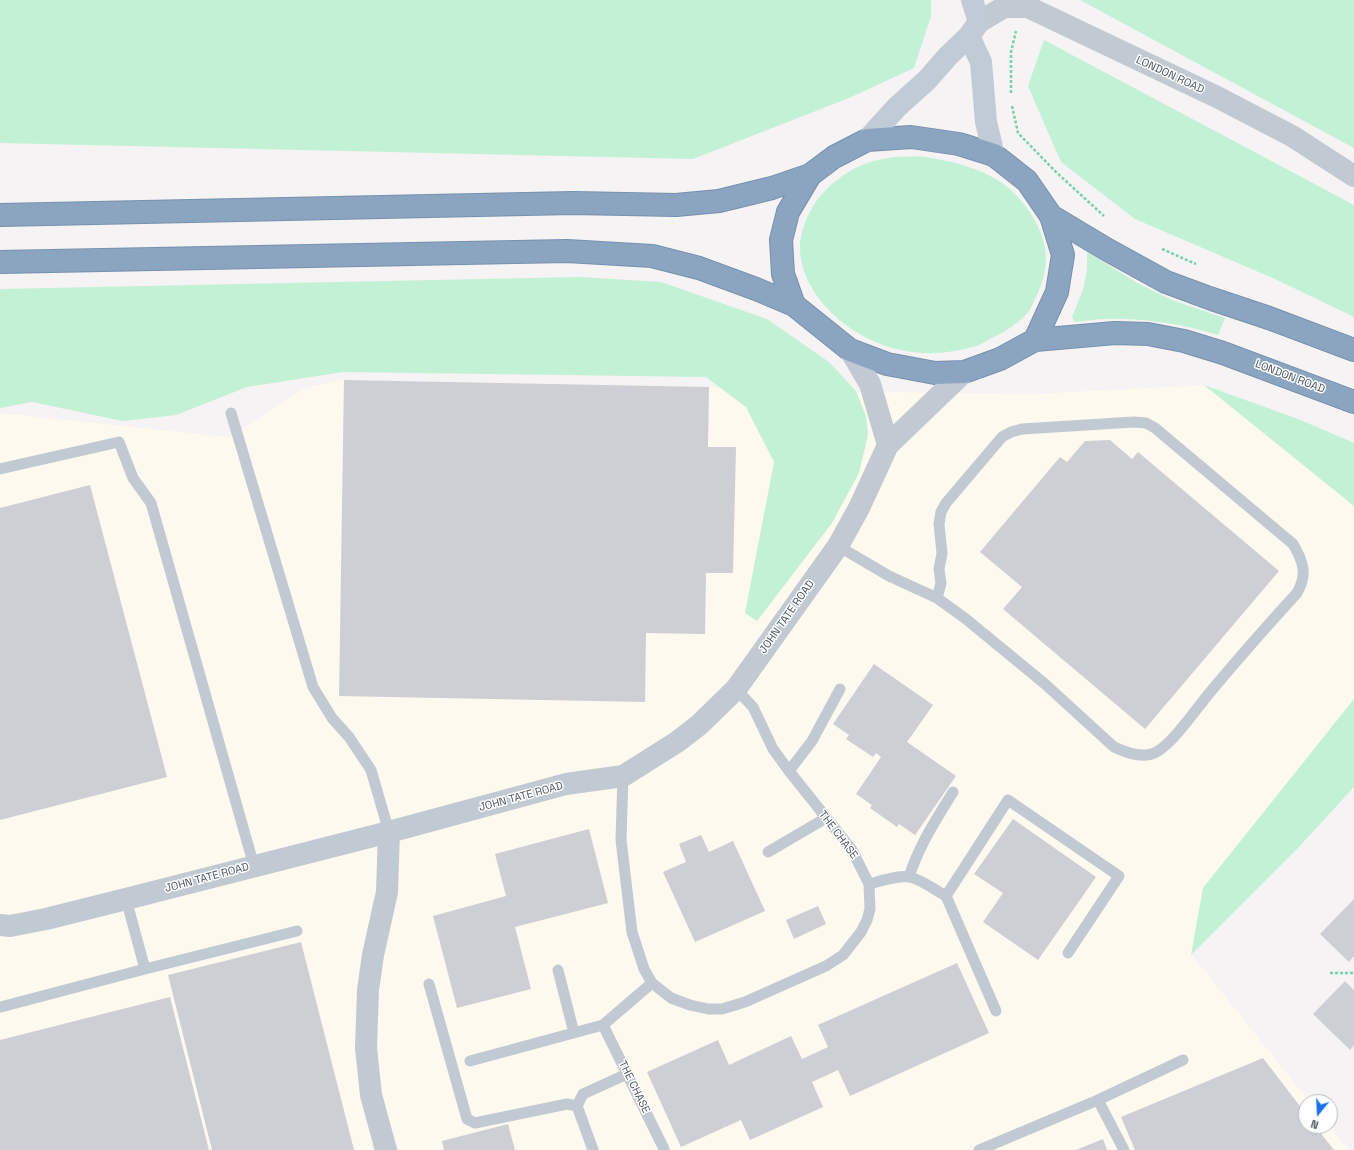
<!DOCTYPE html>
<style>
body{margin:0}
#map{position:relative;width:1354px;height:1150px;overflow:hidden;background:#f5f3f3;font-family:"Space Grotesk",sans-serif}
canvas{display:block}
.north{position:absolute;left:1298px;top:1094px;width:40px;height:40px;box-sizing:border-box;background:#fff;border:1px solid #b7bbc0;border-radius:50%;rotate:198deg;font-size:11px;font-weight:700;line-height:16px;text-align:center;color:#4a5661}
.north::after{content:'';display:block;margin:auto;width:14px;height:18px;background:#1a73e8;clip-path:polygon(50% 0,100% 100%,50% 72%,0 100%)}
</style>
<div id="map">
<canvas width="1354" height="1150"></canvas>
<div class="north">N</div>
</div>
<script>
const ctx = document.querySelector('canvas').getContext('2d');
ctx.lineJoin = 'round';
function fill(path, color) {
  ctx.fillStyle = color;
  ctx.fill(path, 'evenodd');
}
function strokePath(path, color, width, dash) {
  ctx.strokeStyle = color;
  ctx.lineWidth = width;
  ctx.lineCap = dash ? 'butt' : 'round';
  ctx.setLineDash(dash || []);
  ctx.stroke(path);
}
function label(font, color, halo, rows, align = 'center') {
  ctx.font = font + ' "Space Grotesk",sans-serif';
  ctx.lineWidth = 3;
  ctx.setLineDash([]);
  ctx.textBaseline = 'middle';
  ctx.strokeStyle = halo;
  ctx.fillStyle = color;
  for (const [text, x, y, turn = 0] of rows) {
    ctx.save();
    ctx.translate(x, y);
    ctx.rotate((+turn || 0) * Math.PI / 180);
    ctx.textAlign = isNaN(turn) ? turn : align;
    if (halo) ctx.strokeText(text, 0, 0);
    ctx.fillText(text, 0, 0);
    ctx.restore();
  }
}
fill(new Path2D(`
 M 344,380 L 709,387 L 739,390 L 1033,394 L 1204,385 L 1354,506 L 1354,699 L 1203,888 L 1192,955 L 1310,1102 L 1306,1102 L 1306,1126 L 1329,1126 L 1349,1150 L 0,1150 L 0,413 L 229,437 L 307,387 Z`), '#fdf9ef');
fill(new Path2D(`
 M 0,0 L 931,0 L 931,16 L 914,68 L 849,98 L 693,159 L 0,143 Z
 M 1080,0 L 1354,0 L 1354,148 Z
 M 1044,40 L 1354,205 L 1354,317 L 1275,279 L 1135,219 L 1061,162 L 1028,86 Z
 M 895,157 C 905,157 916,156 926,157 C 952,161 980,168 1002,183 C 1022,197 1041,224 1045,248 C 1048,265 1043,284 1035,299 C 1033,303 1031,308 1029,311 C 1021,321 1009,329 998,335 C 991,338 984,343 977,346 C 950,353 929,356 901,350 C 854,341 798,296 800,244 C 801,231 806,219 812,208 C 824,187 850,167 874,161 C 881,159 888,158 895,157 Z
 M 1087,252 L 1139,284 L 1172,300 L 1225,318 L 1218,335 C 1183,324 1146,318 1108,319 C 1097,319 1086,321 1075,322 L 1072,317 L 1083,290 L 1087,270 Z
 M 580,277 L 661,282 L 767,319 L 829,362 L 856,391 L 866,416 L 868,435 L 859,473 L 832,523 L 757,621 L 745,613 L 774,462 L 746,407 L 706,377 L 343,372 L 247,387 L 176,415 L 123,421 L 32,402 L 0,408 L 0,289 Z
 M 1204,385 L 1298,419 L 1354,443 L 1354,506 Z
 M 1354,699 L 1354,787 L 1297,849 L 1191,955 L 1203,888 Z`), '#c3f1d5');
fill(new Path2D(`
 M 344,380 L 709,387 L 708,447 L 736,447 L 733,573 L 706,573 L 705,634 L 646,633 L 645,702 L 339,696 Z
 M 1110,440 L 1132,459 L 1138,452 L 1279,571 L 1145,729 L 1003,609 L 1022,587 L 980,552 L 1060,457 L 1067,462 L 1085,441 Z
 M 90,485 L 167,777 L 0,820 L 0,508 Z
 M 874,664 L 933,705 L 907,742 L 956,776 L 915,835 L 899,824 L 897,827 L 870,808 L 872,805 L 856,794 L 881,757 L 876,753 L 873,757 L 846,739 L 849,735 L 833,724 Z
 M 1013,819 L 1096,877 L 1038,960 L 983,922 L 1003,893 L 974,874 Z
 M 589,829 L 608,903 L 515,927 L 531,989 L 457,1008 L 433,916 L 506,896 L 495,854 Z
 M 701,835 L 709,852 L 733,841 L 765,911 L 695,942 L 663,872 L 686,862 L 679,844 Z
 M 1354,899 L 1354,956 L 1349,962 L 1320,934 Z
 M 818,906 L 826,924 L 794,939 L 786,920 Z
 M 301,942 L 354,1150 L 212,1150 L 168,975 Z
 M 957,963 L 989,1033 L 850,1096 L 838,1070 L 812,1082 L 823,1107 L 750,1140 L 741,1120 L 681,1147 L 647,1072 L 718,1040 L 729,1065 L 791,1036 L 802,1059 L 828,1047 L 818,1025 Z
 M 1345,981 L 1354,990 L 1354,1045 L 1350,1050 L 1313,1014 Z
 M 170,997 L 209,1150 L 0,1150 L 0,1040 Z
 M 1263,1058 L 1306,1114 L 1306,1126 L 1315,1126 L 1334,1150 L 1135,1150 L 1121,1117 Z
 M 508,1124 L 515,1150 L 444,1150 L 442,1141 Z
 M 1103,1139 L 1107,1150 L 1076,1150 Z`), '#cdcfd5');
const highway = new Path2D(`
 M 0,215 L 573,203 L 676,205 L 719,201 L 772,188 L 810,175 L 834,157 L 867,140 L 911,137 L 959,144 L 994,155 L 1027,181 L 1051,216 L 1063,255 L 1057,292 L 1035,340 L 1000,359 L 964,372 L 935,373 L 887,364 L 850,350 L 794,305 L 756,289 L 699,268 L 652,256 L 567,251 L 0,262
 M 1051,216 L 1106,249 L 1166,282 L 1212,299 L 1269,318 L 1354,350
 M 794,305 L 783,274 L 781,240 L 788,212 L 810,175
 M 1035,340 L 1115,333 L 1148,334 L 1184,341 L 1223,353 L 1354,402`);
strokePath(highway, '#7690ad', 24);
strokePath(new Path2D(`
 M 1011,93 L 1011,52 L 1016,31
 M 1012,106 L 1018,133 L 1056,172 L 1104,216
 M 1162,249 L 1196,264
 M 1330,973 L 1354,973`), '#7ad0a6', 2.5, [3, 2]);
strokePath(new Path2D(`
 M 231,413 L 313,687 L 332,718 L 349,737 L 371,770 L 389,832
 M 0,469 L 119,442 L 133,478 L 151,503 L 254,866
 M 838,546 L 889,576 L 937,598 L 966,619 L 1045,684 L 1114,747 C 1127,753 1145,760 1158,751 C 1174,741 1194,712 1207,696 C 1236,661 1266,627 1297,593 C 1308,574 1303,561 1293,544 L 1155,428 L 1146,423 L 1134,422 L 1022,429 L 1011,432 L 1002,437 L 946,503 L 941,512 L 939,524 L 942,553 L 939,569 L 941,583 L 937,598
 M 789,771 L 812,741 L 840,689
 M 623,776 L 621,840 L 632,932 L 644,969 L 652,983 L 671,998 L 690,1005 L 708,1009 L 722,1009 L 745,1002 L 826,966 L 843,955 L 861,932 L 867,920 L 870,909 L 869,884 L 852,850 L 789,771 L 773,749 L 753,707 L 736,689
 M 768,852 L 826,818
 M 909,877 C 919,845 936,820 953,792
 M 869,884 C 881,881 898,875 910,877 C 922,880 935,890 946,896 L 1008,800 L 1119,876 L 1068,953
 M 946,896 L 996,1011
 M 145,969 L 297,931
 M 558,970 L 574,1033
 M 429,984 L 467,1119 L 475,1123 L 567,1104 L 577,1106
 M 1,1007 L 145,969 L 126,899
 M 603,1025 L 652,983
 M 470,1061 L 603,1025 L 664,1149
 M 1098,1100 L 1124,1150
 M 593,1150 L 577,1106 L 583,1094 L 627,1074
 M 979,1150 L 1098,1100 L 1183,1060`), '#c1cad2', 11);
strokePath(new Path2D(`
 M 979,22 L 1004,7 L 1028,7 L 1217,97 L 1292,136 L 1354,176
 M 850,350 L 870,384 L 888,445
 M 0,925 L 10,926 L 46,919 L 126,899 L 389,832 L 566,784 L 623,776 L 677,742 L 699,725 L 736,689 L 838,546 L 859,508 L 888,445 L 964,372
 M 386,1150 L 371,1095 L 366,1048 L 368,990 L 373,955 L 387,892 L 389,832`), '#c1cad2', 22);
strokePath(new Path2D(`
 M 969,36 L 981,62 L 986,122 L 994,155
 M 867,140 L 897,107 L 927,80 L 948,56 L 969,36 L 979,22 L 972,0`), '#c1cbd6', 22);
strokePath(highway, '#8ba5c1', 22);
label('11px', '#4a5661', '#fff', [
 ["LONDON ROAD",1170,75,25],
 ["LONDON ROAD",1290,377,21],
 ["JOHN TATE ROAD",787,617,-55],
 ["JOHN TATE ROAD",521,797,-15],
 ["THE CHASE",838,835,53],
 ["JOHN TATE ROAD",207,878,-15],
 ["THE CHASE",634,1087,64]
]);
</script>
